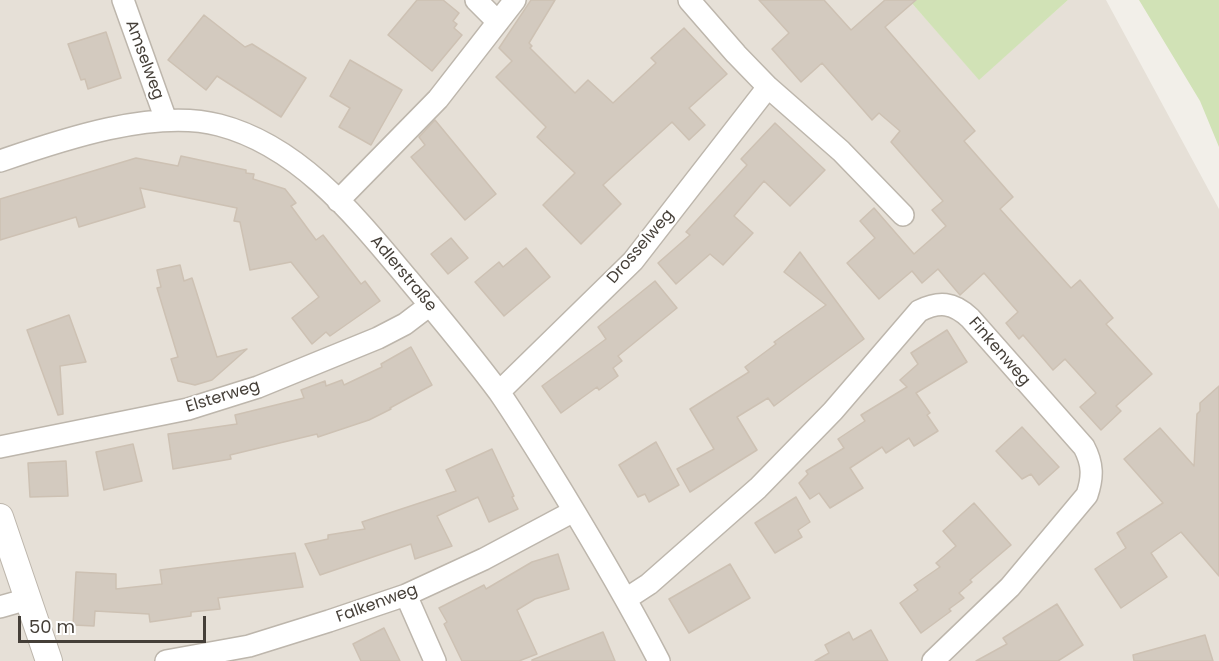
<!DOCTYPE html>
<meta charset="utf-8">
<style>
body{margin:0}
#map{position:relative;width:1219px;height:661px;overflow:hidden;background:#f2efe9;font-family:Poppins,sans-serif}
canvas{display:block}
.scale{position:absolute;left:18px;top:616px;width:188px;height:27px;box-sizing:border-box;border:3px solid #453f38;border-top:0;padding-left:8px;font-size:18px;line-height:21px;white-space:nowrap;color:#453f38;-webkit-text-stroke:4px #fff;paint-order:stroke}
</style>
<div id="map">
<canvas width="1219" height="661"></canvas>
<div class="scale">50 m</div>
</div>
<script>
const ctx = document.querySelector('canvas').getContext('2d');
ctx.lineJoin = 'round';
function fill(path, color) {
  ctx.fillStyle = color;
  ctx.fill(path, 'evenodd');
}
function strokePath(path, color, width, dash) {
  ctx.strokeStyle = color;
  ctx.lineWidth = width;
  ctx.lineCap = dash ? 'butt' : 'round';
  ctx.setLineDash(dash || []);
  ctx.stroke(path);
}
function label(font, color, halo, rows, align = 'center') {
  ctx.font = font + ' Poppins,sans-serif';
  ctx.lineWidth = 4.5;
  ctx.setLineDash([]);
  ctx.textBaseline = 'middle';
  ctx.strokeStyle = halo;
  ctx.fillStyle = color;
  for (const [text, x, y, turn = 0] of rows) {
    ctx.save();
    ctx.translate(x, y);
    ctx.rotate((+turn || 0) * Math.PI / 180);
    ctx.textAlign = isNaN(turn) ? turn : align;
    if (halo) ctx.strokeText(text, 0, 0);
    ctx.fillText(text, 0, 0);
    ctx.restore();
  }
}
fill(new Path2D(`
 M 0,0 L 909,0 L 979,79 L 1068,0 L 1106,0 L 1219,209 L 1219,661 L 0,661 Z`), '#e6e0d7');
fill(new Path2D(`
 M 909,0 L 1068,0 L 979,80 Z
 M 1139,0 L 1219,0 L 1219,147 L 1200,101 Z`), '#d1e2b6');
const building = new Path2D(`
 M 417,0 L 443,0 L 459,13 L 453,21 L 457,24 L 454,28 L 462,35 L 432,71 L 388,35 Z
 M 531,0 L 555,0 L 529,43 L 532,46 L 530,48 L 575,93 L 588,80 L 613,103 L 656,63 L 651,58 L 684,28 L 727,74 L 689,108 L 705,125 L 689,140 L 672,122 L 603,185 L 621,204 L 581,244 L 543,205 L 575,173 L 537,137 L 546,127 L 496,77 L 512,61 L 499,48 Z
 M 759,0 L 824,0 L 851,30 L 885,0 L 916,0 L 885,27 L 975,131 L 964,141 L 1013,197 L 1000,209 L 1071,288 L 1080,280 L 1113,318 L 1106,324 L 1152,374 L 1116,406 L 1121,411 L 1101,430 L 1080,407 L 1096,393 L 1065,359 L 1053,370 L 1023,335 L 1019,339 L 1006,323 L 1018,312 L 984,273 L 960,295 L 938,269 L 922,283 L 912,271 L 879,299 L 847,263 L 875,238 L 860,221 L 874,208 L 914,254 L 946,226 L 932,210 L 943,201 L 891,142 L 900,131 L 879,113 L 872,120 L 822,63 L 801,82 L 772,49 L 789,33 Z
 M 204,15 L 245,47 L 252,44 L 306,78 L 281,117 L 217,76 L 206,90 L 168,60 Z
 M 106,32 L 121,78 L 88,89 L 85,79 L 81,80 L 68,44 Z
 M 350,60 L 402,90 L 371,145 L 339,127 L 350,108 L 330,96 Z
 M 435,120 L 496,194 L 465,220 L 411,157 L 425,145 L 419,137 Z
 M 775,123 L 825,170 L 790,206 L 764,181 L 734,216 L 753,233 L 723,265 L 710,254 L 676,284 L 658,263 L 690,235 L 686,232 L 747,165 L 741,159 Z
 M 181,156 L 246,170 L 246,173 L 254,174 L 253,179 L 285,189 L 296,203 L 291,206 L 316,240 L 323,235 L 361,284 L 365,281 L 380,301 L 330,336 L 326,332 L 312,344 L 292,318 L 319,297 L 291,262 L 250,270 L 240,222 L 234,221 L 237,208 L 140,188 L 145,207 L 79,227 L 76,217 L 0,240 L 0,199 L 136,158 L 178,166 Z
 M 451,238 L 468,258 L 448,274 L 431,254 Z
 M 526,248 L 550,277 L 504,316 L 475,282 L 499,262 L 503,267 Z
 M 800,252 L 864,339 L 774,406 L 768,398 L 737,417 L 757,450 L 690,492 L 677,469 L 714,449 L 690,409 L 749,372 L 745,367 L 776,344 L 774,342 L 826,305 L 784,272 Z
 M 180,265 L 184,281 L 192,278 L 217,357 L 247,349 L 212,380 L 195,385 L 178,381 L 171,359 L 178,357 L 157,288 L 161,287 L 157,270 Z
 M 655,281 L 677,308 L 618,356 L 622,361 L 613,368 L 618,376 L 599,390 L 597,387 L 561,413 L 542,386 L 606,339 L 598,327 Z
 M 69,315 L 86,362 L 60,366 L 63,414 L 58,415 L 27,330 Z
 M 947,330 L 967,362 L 916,393 L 930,413 L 927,415 L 938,431 L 914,446 L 909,438 L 886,453 L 882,447 L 850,468 L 863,488 L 830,508 L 819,493 L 810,499 L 799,483 L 808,474 L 806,471 L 844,448 L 838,439 L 865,421 L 861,415 L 907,387 L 900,380 L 918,364 L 911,353 Z
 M 411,347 L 432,385 L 390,408 L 391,409 L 369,420 L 318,437 L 317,434 L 230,455 L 231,459 L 173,469 L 168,434 L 237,424 L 235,415 L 304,398 L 301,390 L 325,381 L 326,386 L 342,380 L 344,385 L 382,367 L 381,364 Z
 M 1219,386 L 1219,576 L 1181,532 L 1151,553 L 1167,577 L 1121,608 L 1095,569 L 1126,548 L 1117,533 L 1163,503 L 1124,459 L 1160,428 L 1194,466 L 1197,414 L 1200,411 L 1200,403 Z
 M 1022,427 L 1059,467 L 1039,485 L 1031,474 L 1022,479 L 996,451 Z
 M 656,442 L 679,485 L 649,502 L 645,494 L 638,497 L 619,465 Z
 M 133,444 L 142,481 L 104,490 L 96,452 Z
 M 492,449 L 514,496 L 512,497 L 518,509 L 489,522 L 478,497 L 437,516 L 452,546 L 415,559 L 411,544 L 320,575 L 305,544 L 328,539 L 328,535 L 365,529 L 362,522 L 456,491 L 446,470 Z
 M 66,461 L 68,496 L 30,497 L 28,463 Z
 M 796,497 L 810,522 L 798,530 L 802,537 L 775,553 L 755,523 Z
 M 974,503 L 1011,545 L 970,580 L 972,582 L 959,593 L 964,598 L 949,609 L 951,611 L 921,633 L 900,603 L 918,590 L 914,585 L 940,567 L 936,563 L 956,546 L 943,531 Z
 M 295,553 L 303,587 L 218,598 L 220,609 L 191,612 L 191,616 L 150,622 L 149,614 L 95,611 L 94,626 L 73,625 L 76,572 L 116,574 L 116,589 L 162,584 L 160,570 Z
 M 558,554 L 569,589 L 535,599 L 517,610 L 537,654 L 519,661 L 462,661 L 444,624 L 447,622 L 439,608 L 484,585 L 486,589 L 532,562 Z
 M 730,564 L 750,598 L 689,633 L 669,599 Z
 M 1057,604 L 1083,645 L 1058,661 L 976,661 L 1007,644 L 1003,638 Z
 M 384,628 L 400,661 L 361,661 L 353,644 Z
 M 871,630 L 888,661 L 815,661 L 829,653 L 825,645 L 849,632 L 853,640 Z
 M 603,632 L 615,661 L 532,661 L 532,660 Z
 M 1205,635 L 1213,661 L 1134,661 L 1133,655 Z`);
fill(building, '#d3cabf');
strokePath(building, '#cdc1b3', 1.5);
const minor = new Path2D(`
 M 123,0 L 166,120
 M 476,0 L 498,22
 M 768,87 L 841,151 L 903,215
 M 0,161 C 61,140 155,108 219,125 C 300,146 356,217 408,279 C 439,316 470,353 499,392 C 521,424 541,457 562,491 C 596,547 629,603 659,661
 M 338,201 L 438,99 L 515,0
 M 499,392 L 633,261 L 768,87 L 736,54 L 689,0
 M 0,447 L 188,409 L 258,387 L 378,338 L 405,324 L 430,305
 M 406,595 L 435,661
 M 626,599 L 649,584 L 758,488 L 833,411 L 919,311 C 939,301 953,302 970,318 L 1084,447 C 1093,464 1093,477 1087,495 L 1010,587 L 933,661
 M 0,607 L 28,599
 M 166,661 L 249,646 L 329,621 L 406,595 L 484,559 L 574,511`);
const tertiary = new Path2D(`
 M 0,517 L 49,661`);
strokePath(minor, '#bdb6ac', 24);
strokePath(tertiary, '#bdb6ac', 28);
strokePath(minor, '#fff', 21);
strokePath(tertiary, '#fff', 26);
label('16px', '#453f38', '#fff', [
 ["Amselweg",144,60,70],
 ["Drosselweg",641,247,-49],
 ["Adlerstraße",403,274,50],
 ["Finkenweg",999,352,49],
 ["Elsterweg",223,397,-17],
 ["Falkenweg",377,604,-20]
]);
</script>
